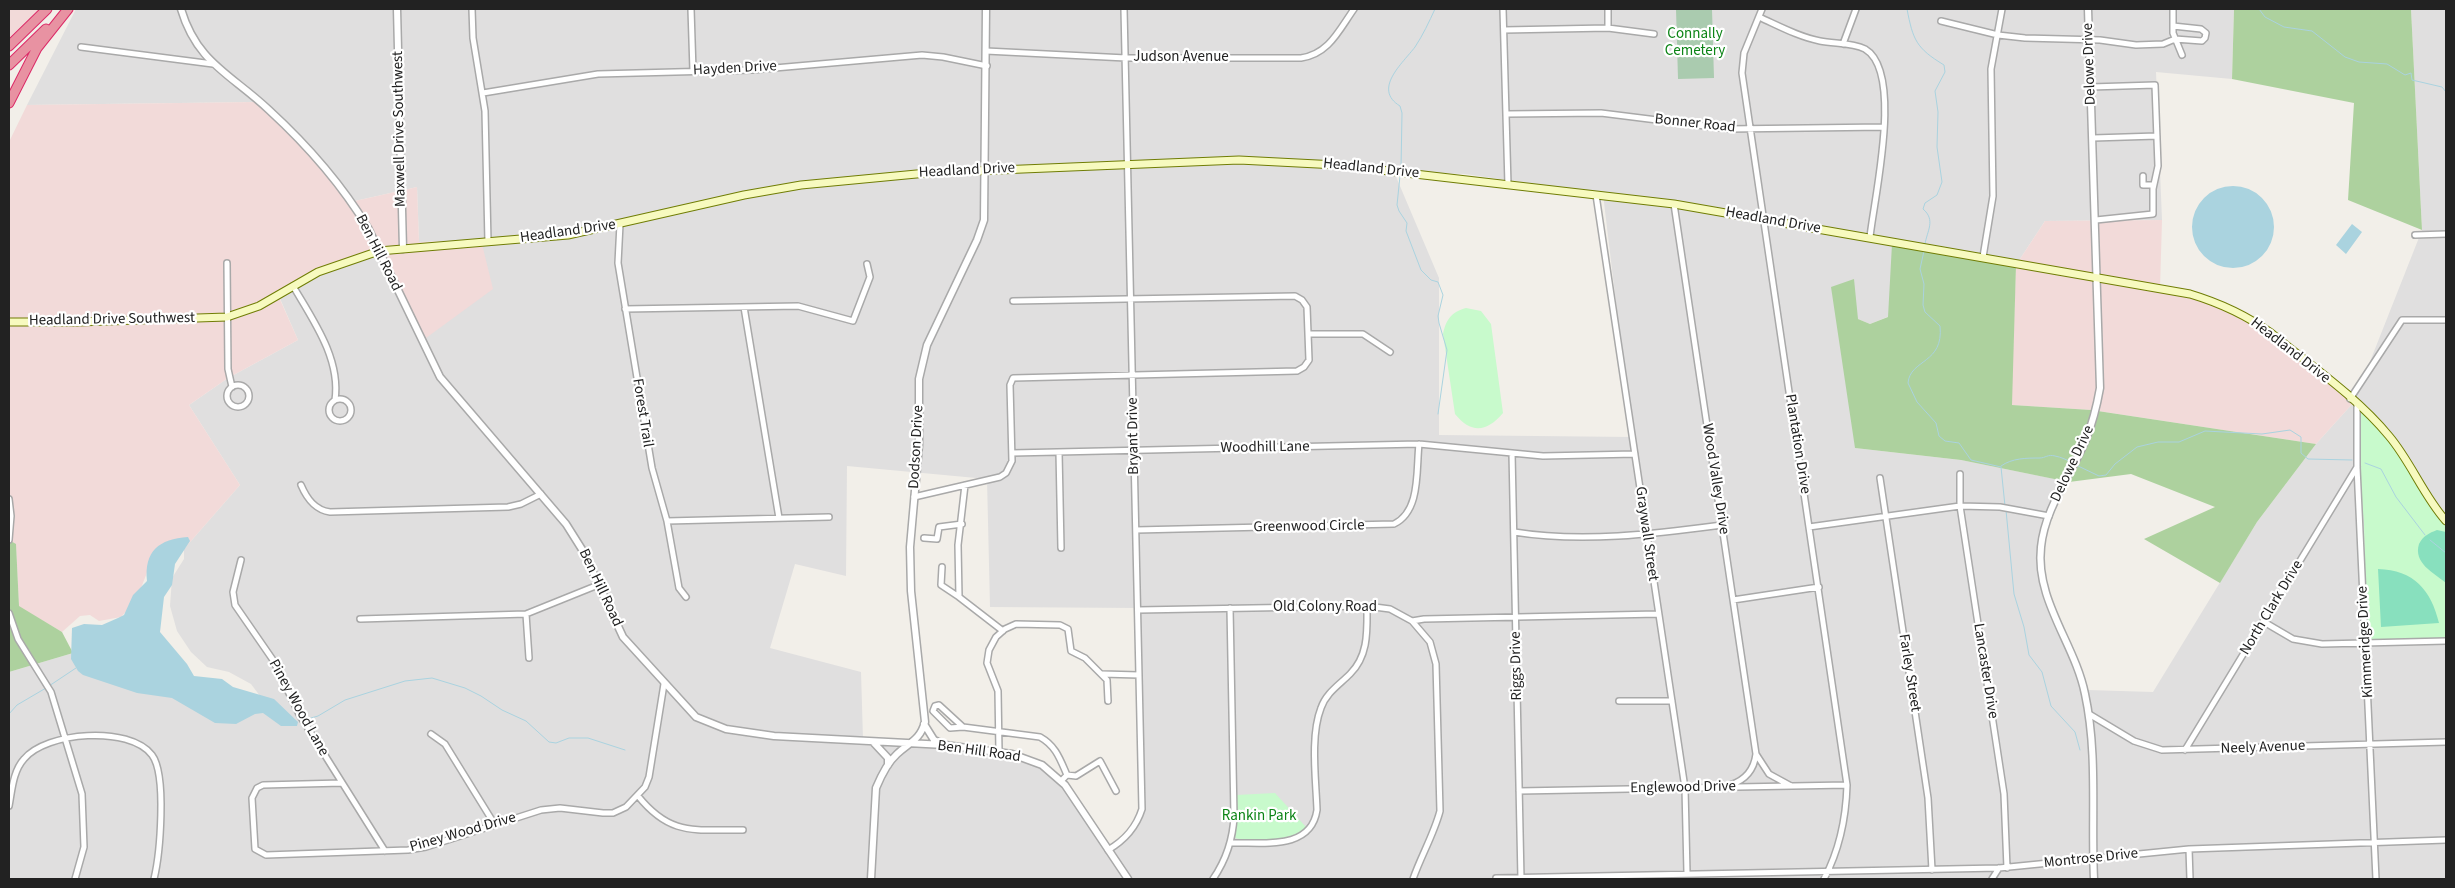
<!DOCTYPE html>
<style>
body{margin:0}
#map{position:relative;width:2455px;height:888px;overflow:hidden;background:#f2efe9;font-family:"Source Sans 3",sans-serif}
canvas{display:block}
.frame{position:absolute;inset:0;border:10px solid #222;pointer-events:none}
</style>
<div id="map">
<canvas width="2455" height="888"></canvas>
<div class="frame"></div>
</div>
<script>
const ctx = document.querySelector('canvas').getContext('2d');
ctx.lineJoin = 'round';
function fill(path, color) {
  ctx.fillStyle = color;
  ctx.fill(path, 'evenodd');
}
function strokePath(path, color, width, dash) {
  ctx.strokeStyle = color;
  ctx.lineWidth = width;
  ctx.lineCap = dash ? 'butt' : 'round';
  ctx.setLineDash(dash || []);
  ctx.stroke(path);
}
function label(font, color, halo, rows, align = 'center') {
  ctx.font = font + ' "Source Sans 3",sans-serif';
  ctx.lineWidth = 4.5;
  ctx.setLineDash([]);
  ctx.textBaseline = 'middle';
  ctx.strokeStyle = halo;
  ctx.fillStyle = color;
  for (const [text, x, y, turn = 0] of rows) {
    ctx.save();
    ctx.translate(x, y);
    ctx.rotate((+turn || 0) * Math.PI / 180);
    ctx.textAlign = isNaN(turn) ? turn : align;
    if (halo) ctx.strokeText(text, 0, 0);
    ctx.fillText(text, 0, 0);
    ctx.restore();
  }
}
fill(new Path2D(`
 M 76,9 L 2234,9 L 2232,79 L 2156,72 L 2162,220 L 2045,221 L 2016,265 L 1870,324 L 1858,319 L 1855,448 L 1961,460 L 2065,481 L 2039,555 L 2043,584 L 2060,628 L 2088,690 L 2153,692 L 2257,522 L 2316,444 L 2354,402 L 2422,230 L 2411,9 L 2446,9 L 2446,518 L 2364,524 L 2366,643 L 2446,641 L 2446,879 L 9,879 L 9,672 L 73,653 L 264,705 L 260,696 L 251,684 L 229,672 L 207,667 L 191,652 L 177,631 L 170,606 L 172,578 L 184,559 L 184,549 L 240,485 L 189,405 L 228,378 L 298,340 L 278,294 L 339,264 L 382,253 L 481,240 L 419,242 L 417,187 L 355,201 L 256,102 L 27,105 ZM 1394,172 L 1465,174 L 1603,194 L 1632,437 L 1439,435 L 1439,278 ZM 847,466 L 987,479 L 990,607 L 1139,608 L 1141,810 L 1134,829 L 1111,850 L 1066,784 L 1035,761 L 959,745 L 863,739 L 861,672 L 770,648 L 795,564 L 846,576 Z`), '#e0dfdf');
fill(new Path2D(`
 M 9,9 L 39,9 L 9,38 Z
 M 256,102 L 355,201 L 417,187 L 419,242 L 481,240 L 493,289 L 426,338 L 382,253 L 339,264 L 278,295 L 298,340 L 228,378 L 189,405 L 240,485 L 184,549 L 174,543 L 162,544 L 153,557 L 136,601 L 121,617 L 99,621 L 90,615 L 80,616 L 62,632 L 19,607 L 16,545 L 9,540 L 9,142 L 27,105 Z
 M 2162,220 L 2160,289 L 2208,297 L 2249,314 L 2288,344 L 2354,402 L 2316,444 L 2091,410 L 2011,405 L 2016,265 L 2045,221 Z`), '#f2dad9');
fill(new Path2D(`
 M 2234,9 L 2411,9 L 2422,230 L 2348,200 L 2354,103 L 2232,79 Z
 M 1892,244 L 2016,265 L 2012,405 L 2091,410 L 2316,444 L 2257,522 L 2220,583 L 2144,539 L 2215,507 L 2131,474 L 2069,482 L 1961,460 L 1855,448 L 1831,287 L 1854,279 L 1858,319 L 1870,324 L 1888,317 Z
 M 9,540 L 16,544 L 19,606 L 62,632 L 73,653 L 9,672 Z`), '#add19e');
fill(new Path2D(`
 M 1676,9 L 1712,9 L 1714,78 L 1678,79 Z`), '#aacbaf');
fill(new Path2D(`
 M 1466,308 L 1481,311 L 1491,324 L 1503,413 C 1487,432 1471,434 1455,414 L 1443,334 C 1446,320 1451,312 1466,308 Z
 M 2354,402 L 2393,438 L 2413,472 L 2446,518 L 2446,641 L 2366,643 L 2364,524 Z
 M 1275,793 L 1306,827 C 1295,841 1251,843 1235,838 L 1236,795 Z`), '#c8facc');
fill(new Path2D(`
 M 2437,530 L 2446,532 L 2446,583 C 2434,573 2413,563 2419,544 C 2423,536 2429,533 2437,530 Z
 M 2378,569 C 2414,570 2431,590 2439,623 L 2381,627 Z`), '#88e0be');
fill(new Path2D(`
 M2192 227a41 41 0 1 1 82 0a41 41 0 1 1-82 0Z
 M 2352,224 L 2362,232 L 2346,254 L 2336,245 Z
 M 188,537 L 190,541 L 175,564 L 172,585 L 164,597 L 160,632 L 187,664 L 194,676 L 222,679 L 233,687 L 274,699 L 298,722 L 297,726 L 281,726 L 263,713 L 255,714 L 236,724 L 215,723 L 172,698 L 137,693 L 83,675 L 78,671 L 71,659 L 72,628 L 84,624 L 102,625 L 118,618 L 124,615 L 133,595 L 147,581 C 144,551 159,539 188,537 Z`), '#aad3df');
strokePath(new Path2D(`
 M 1907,9 C 1913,40 1916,48 1944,65 L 1945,72 L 1935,91 L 1938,112 L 1937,147 L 1942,182 L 1937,195 L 1925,203 L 1923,209 C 1936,220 1927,231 1925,244
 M 2259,9 L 2265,17 L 2284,27 L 2312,31 L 2345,57 L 2359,62 L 2387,64 L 2405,75 L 2411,73 L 2412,80 L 2442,87 L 2446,92
 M 1401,169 L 1402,113 L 1400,106 C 1372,89 1403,63 1415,47 C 1423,35 1429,22 1435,9
 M 1400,176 L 1397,205 L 1399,211 L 1407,223 L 1406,231 L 1421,270 L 1431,280 L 1438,282 L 1443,295 L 1438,316 L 1439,323 L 1447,350 L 1438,414
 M 1924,251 L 1920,269 L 1924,284 L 1923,305 L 1925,312 L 1940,326 C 1944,364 1910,359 1908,383 L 1917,402 L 1936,423 L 1939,436 L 1945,441 L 1959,443 L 1971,460 L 2001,467
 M 2365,463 L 2381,469 L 2396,497 L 2425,535
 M 2076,465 L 2099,476 L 2106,475 L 2115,464 L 2137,447 L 2158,442 L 2179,442 L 2205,431 L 2262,434 L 2290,430 L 2301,437 L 2301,453 L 2308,459 L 2352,460
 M 2001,466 C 2012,458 2027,458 2040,458 C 2045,458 2048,454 2055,456 C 2061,457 2067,460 2073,463
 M 2001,467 L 2005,506
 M 2006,510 L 2014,594 L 2024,627 L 2029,655 L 2042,672 L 2051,706 L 2075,732 L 2080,750
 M 2430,540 L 2446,553
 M 49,686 L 76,668
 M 9,714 L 17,705 L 46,688
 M 304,720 L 318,716 L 345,700 L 405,681 L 432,678 L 465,688 L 481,696 L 502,710 L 526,721 L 549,742 L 556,743 L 569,738 L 588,738 L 625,750`), '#aad3df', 1);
const minor = new Path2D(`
 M 472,9 L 473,38 L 485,111 L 488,242
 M 691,9 L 693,71
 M 1503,9 L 1508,185
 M 1608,9 L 1608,28
 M 1762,9 L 1744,53 L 1742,73 L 1847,785 C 1846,819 1840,849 1824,879
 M 2173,9 L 2173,33 L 2182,55
 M 1759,17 C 1779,26 1799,37 1820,41 C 1834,44 1852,42 1865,49 C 1904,72 1874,198 1870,237
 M 1941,21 L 1998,35 L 2025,38 L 2100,40 L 2136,45 L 2163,44 L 2175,39 L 2202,41 L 2205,38 L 2206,33 L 2201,29 L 2173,26
 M 1504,30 L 1608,28 L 1654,34
 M 1843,44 L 1856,9
 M 81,47 L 213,64
 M 986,51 L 1126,58 L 1301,58 C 1329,54 1339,30 1354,9
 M 2091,87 L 2155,85 L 2158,166 L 2153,189 L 2153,214 L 2096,220
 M 483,93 L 598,74 L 752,70 L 922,55 L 943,57 L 987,66
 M 1507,114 L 1601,113 L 1729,129 L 1884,127
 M 2093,138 L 2157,136
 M 2143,176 L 2143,185 L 2153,185 L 2153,189
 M 1596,195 L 1685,788 L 1687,873
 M 1674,204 L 1756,754 L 1769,774 L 1791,786
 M 620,224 L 618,263 L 652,468 L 667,521 L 679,588 L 686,597
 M 2415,235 L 2446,234
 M 1983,257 L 1993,196 L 1991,69 L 2002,9
 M 227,263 L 228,369 L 232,387
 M 293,286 C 313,320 341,359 335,400
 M 744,307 L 779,518
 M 625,309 L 798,306 L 853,321 L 870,277 L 867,264
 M 1309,334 L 1363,334 L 1390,352
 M227 396a11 11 0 1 1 22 0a11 11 0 1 1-22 0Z
 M 2350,399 L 2402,320 L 2446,320
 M329 410a11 11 0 1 1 22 0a11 11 0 1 1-22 0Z
 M 2357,405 L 2357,467 L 2376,879
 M 1059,452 L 1061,548
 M 1012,453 L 1419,444 L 1543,456 L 1635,454
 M 1512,453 L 1521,879
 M 1960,474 L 1960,506 L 2004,794 L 2007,868
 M 1880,478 L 1928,798 L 1932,870
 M 301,485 C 307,499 315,510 330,512 L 508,507 L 521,504 L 541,494
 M 965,485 L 958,545 L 959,597 L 1003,631
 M 914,497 L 1000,477 L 1006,473 L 1012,461 L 1010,385 L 1013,378 L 1297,371 L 1304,367 L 1309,360 L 1307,307 L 1302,300 L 1295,296 L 1013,301
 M 9,499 L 11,516 L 9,540
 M 667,521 L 829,517
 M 1809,527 L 1960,506 L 2000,507 L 2049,516
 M 1136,530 L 1394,524 C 1421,511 1416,470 1419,444
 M 1514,532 C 1582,543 1654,534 1722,525
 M 924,538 L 937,539 L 939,527 L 962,524
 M 241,560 L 233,592 L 235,605 L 273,660 L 299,714 L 385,851
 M 942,567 L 941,585 L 959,597
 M 1733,600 L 1819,587
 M 1138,610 L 1367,606 L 1390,609 L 1412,621 L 1424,619 L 1658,614
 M 9,613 L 18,639 L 51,692 L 82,794 L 84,847 L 75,879
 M 526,614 L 529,658
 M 360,619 L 526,614 L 598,585
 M 1412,621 L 1430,642 L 1436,664 L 1440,811 C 1434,834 1421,856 1413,879
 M 2264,622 L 2293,639 L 2322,644 L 2446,641
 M 1102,674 L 1139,675
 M 1619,701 L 1672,701
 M 2089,714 L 2134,741 L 2162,750 L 2446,742
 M 963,727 L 939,705 L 935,706 L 933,711 L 950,728 L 963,727 L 1040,737 C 1056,746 1060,759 1067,775 L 1061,781
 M 431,734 L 445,744 L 495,825
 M 2185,750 L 2357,467
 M 999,752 L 998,691 L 987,663 L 989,650 L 996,637 L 1005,629 L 1016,624 L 1060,625 L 1068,629 L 1071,651 L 1085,658 L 1107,680 L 1108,701
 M 1067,775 L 1076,776 L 1100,761 L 1116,791
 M 342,783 L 263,785 L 257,788 L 252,798 L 255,849 L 266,855 L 408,850 L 426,847 L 541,810 L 560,808 L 603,813 L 613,813 L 626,807 L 645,787 L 649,777 L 664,684
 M 1730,785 C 1746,780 1754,770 1756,754
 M 1519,791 L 1847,785
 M 638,796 C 671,837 695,829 743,830
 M 9,806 C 12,790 13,771 24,759 C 46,732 129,725 152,755 C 167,775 160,854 154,879
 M 1231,843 C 1262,842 1311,851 1317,810 C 1316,780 1310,736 1321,708 C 1326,693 1339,685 1350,674 C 1369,655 1367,630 1367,606
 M 2189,849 L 2190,879
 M 1108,850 C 1125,840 1136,828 1142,809 L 1124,9
 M 1496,878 L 1999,868 L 2189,849 L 2446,840
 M 1213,879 C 1226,860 1233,840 1234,816 L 1230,608
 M 1992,879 L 1999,868`);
const tertiary = new Path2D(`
 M 181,9 C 197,63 231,74 269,110 C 306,144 342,185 368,228 L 440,377 L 566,524 L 583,551 L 623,637 L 696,717 L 726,729 L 774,736 L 945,745 L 1012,754 L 1042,765 L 1065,785 L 1128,879
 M 397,9 L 403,249
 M 2088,9 L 2100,388 C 2097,405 2093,422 2086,439 C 2072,474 2045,507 2041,547 C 2035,600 2075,644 2085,694 C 2098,754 2091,818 2094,879
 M 924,724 L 934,740 L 941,743
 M 874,743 L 888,758 L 888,765
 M 871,879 L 876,788 C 881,776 887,763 897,754 C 910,742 920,740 925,722 L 911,591 L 910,547 L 919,445 L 919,379 L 927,345 L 977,240 L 984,220 L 986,9`);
const secondary = new Path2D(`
 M 9,322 L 78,322 L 227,317 L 259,306 L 318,272 L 379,251 L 568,235 L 744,195 L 801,185 L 927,173 L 1239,160 L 1337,165 L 1674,204 L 2190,294 C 2220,303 2246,315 2271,333 C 2310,365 2356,396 2389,436 C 2411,462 2423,495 2446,521`);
const motorway = new Path2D(`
 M 9,46 L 47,9
 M 9,65 L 46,29
 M 9,103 L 37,48 L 68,9`);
strokePath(minor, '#a9a9a9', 8);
strokePath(tertiary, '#a9a9a9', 9);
strokePath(secondary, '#707d05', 9);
strokePath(motorway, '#dc2a67', 11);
strokePath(minor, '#fff', 5);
strokePath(tertiary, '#fff', 6);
strokePath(secondary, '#f7fabf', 7);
strokePath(motorway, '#e892a2', 9);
label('15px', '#0c8416', '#fff', [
 ["Connally",1695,35],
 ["Cemetery",1695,52],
 ["Rankin Park",1259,817]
]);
label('15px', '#222', '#fff', [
 ["Judson Avenue",1181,58],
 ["Delowe Drive",2090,64,-92],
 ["Hayden Drive",735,69,-3],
 ["Bonner Road",1695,124,6],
 ["Maxwell Drive Southwest",400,129,-91],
 ["Headland Drive",1371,169,6],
 ["Headland Drive",967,171,-3],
 ["Headland Drive",1773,221,10],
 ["Headland Drive",568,232,-8],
 ["Ben Hill Road",378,253,63],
 ["Headland Drive Southwest",112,320,-1],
 ["Headland Drive",2290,351,38],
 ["Forest Trail",642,413,81],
 ["Bryant Drive",1134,436,-91],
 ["Plantation Drive",1797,444,81],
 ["Dodson Drive",917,447,-87],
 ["Woodhill Lane",1265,448,-1],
 ["Delowe Drive",2073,464,-65],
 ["Wood Valley Drive",1715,479,81],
 ["Greenwood Circle",1309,527,-1],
 ["Graywall Street",1646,534,82],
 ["Ben Hill Road",600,588,65],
 ["Old Colony Road",1325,608],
 ["North Clark Drive",2272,608,-59],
 ["Kimmeridge Drive",2366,642,-93],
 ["Riggs Drive",1517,666,-91],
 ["Lancaster Drive",1985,671,81],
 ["Farley Street",1909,673,81],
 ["Piney Wood Lane",298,708,61],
 ["Neely Avenue",2263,748,-2],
 ["Ben Hill Road",979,752,8],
 ["Englewood Drive",1683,788,-1],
 ["Piney Wood Drive",463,833,-16],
 ["Montrose Drive",2091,859,-6]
]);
</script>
